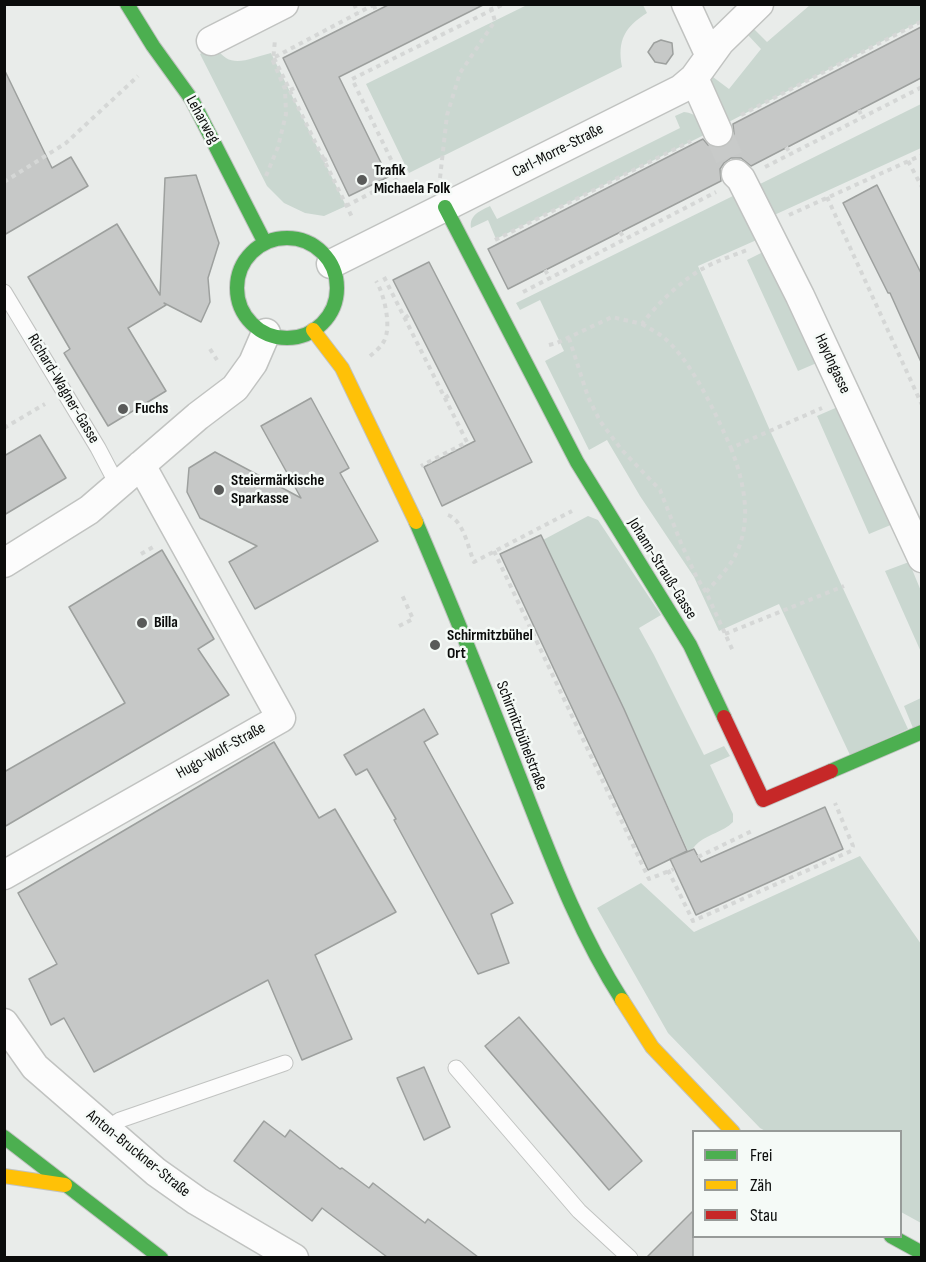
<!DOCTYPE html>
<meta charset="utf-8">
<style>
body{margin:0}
#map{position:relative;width:926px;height:1262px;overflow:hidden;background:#e9ecea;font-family:"Sofia Sans Condensed",sans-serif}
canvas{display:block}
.frame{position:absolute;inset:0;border:6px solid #0b0c0b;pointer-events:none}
.legend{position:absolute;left:692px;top:1130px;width:210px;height:108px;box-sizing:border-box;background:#f5faf7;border:2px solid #979b99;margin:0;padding:8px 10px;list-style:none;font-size:18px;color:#0b0c0b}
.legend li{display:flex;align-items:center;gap:12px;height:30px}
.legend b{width:30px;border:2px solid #979b99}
</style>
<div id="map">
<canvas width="926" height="1262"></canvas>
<div class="frame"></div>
<ul class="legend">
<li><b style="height:8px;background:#4caf50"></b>Frei</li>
<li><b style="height:8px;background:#ffc107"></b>Zäh</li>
<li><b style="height:8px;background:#c62828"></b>Stau</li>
</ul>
</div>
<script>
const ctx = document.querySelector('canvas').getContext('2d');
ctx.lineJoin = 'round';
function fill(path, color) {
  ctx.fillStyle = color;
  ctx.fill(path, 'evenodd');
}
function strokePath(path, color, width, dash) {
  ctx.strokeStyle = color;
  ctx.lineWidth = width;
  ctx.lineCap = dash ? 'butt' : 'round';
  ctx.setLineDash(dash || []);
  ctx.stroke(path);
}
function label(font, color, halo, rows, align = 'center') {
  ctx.font = font + ' "Sofia Sans Condensed",sans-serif';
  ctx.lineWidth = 5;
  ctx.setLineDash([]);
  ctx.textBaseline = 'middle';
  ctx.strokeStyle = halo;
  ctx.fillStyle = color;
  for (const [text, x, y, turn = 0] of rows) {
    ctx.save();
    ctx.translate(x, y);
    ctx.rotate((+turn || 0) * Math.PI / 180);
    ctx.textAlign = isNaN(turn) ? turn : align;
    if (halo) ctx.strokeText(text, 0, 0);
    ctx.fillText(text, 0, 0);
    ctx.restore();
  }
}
fill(new Path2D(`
 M 529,4 L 643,5 L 647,13 C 625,27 617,40 622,67 L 409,173 L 366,84 Z
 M 810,5 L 921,5 L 921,21 L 723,125 L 709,86 L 713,77 L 729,89 L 761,49 L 747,34 L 753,28 L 767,42 Z
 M 217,43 L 216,47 C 230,71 249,58 271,53 L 346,206 L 324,216 L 305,213 L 284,203 L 267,186 L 200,54 Z
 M 921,104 L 921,148 L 772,216 L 758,185 Z
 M 684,112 C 697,113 703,122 708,133 L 496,239 L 488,220 L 471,228 C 469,215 480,211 490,206 L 497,219 L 680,128 L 675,116 Z
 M 739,193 L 761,238 L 698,266 L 772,435 L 908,729 L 850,755 L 779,604 L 719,631 L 694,577 L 640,496 L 607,440 L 589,450 L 545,361 L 564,351 L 540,300 L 520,310 L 516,303 Z
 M 765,251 L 819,362 L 798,371 L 747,260 Z
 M 840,406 L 893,524 L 869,534 L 817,416 Z
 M 588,516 L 598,520 L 661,615 L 639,628 L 654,655 L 704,755 L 724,746 L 730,756 L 710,765 L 733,814 L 733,822 C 723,832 709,834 699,842 C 694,846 694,849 688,851 L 624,709 L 543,540 Z
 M 909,562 L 921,591 L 921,652 L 885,571 Z
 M 921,698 L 921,724 L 913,728 L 904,706 Z
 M 860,856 L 921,944 L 921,1223 L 901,1212 L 900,1132 L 767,1132 L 760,1128 L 668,1033 L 597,908 L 641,883 L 694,932 Z`), '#cad7d0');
const building = new Path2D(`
 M 390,4 L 485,4 L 339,77 L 388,177 L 349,196 L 283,58 Z
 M 921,27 L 921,78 L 751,166 L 741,158 L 731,158 L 724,163 L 720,169 L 721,181 L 508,289 L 488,249 L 703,139 L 708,145 L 716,148 L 725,147 L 732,141 L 734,134 L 733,124 Z
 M 661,40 L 672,43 L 673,54 L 666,64 L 655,62 L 648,52 L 654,43 Z
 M 4,69 L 52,168 L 71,157 L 88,186 L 4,235 Z
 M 196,175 L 219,243 L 208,278 L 210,302 L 201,322 L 164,303 L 166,305 L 128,328 L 166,391 L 108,426 L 64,353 L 70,349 L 28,277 L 117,224 L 160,295 L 165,178 Z
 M 877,185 L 921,273 L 921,362 L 890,293 L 888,293 L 843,203 Z
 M 429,262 L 532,462 L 442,506 L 424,467 L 475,441 L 393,280 Z
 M 311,398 L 349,468 L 340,473 L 378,541 L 255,609 L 229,562 L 257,546 L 200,518 L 187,492 L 189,468 L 215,452 L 301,498 L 261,426 Z
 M 40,435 L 66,478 L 4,515 L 4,456 Z
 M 541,535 L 624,709 L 687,851 L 648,870 L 500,554 Z
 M 162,550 L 214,639 L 198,649 L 229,695 L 4,827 L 4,772 L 125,703 L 69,607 Z
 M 424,709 L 438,734 L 424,742 L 513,903 L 491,914 L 509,963 L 478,974 L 394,820 L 396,819 L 367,769 L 356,775 L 344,755 Z
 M 274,742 L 319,818 L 335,809 L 396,912 L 315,955 L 352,1039 L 302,1060 L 268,980 L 94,1072 L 64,1018 L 51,1025 L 29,979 L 57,964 L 18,893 Z
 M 825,807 L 843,849 L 696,915 L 670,859 L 694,849 L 701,862 Z
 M 519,1017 L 642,1161 L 609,1190 L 485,1046 Z
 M 424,1067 L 450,1127 L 424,1140 L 397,1078 Z
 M 264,1121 L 285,1137 L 290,1130 L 340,1169 L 342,1168 L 369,1188 L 373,1183 L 425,1223 L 428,1219 L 478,1257 L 387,1257 L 322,1208 L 312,1221 L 234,1161 Z
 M 693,1211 L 693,1257 L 647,1257 Z`);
fill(building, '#c6c8c7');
strokePath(building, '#9da09e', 1.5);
strokePath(new Path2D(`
 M 718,132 L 736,174`), '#c8cac9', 28, [28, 14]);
const lane = new Path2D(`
 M 4,292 L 98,448 L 118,486
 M 456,1068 L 579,1211 L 630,1258
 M 106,1129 L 120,1120 L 285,1063`);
const street = new Path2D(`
 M 686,4 L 709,54
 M 211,41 L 284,4
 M 694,78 L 718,132
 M 736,174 L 741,179 L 800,296 L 922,558
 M 331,264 L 681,89 L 694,78 L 720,42 L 759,4
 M 4,563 L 89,510 L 198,416 L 235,388 L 253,363 L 266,333
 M 4,875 L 281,718 L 141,465
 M 4,1023 L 35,1067 L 156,1172 L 197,1201 L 294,1258`);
const fast = new Path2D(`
 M 127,4 L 153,46 L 192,100 L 265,243
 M 445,207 L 577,462 L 690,645 L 724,717
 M237 288a50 50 0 1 1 100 0a50 50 0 1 1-100 0Z
 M 416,522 C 452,606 486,691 519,776 C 549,852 577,930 622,1000
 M 831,771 L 922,732
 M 4,1137 L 161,1258
 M 891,1236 L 922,1253`);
const slow = new Path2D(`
 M 313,330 L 342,368 L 416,522
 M 622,1000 L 652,1047 L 733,1132
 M 4,1176 L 65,1185`);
const jam = new Path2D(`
 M 724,717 L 763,800 L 831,771`);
strokePath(lane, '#c1c3c1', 17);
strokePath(street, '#c1c3c1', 31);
strokePath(fast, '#c1c3c1', 16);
strokePath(slow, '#c1c3c1', 16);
strokePath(jam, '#c1c3c1', 16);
strokePath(new Path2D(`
 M 354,4 L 358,13
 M 374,5 L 376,12
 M 275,57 L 375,4
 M 274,58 L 352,217
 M 290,90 L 297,87
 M 859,110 L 862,117
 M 741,115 L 922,21
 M 786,147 L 791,154
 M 323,161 L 331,157
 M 908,161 L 922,187
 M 765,167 L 922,87
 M 266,176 L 278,147 L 286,114 L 285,89 L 273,61 L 275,40
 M 440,178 L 447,115 L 460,73 L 495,21 L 490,4
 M 4,182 L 66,143 L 138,76
 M 827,197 L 922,405
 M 346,206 L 400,178 L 352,79 L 504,4
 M 789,215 L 922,155
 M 620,232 L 625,239
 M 495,240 L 691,141
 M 545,270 L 550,278
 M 384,277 L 467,442 L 421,466
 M 523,292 L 716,192
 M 405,318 L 410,314
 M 642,324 C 649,328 656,332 662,336 C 691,359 716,414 731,448 L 822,408
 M 569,338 L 588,397 L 600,421 L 621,449 L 660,490 L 681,543 L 697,578 L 706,592
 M 549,345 L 557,343 L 612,317 L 642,324 C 657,304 681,281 702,269 C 716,261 732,256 747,250
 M 210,349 L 217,360
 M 370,356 C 375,352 381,347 384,341 C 392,327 384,293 376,281
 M 445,398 L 451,394
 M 4,428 L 45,404
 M 731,448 C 744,482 753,521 735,556 C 728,569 716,581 706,592 L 733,651
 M 448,515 C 464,521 468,548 474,562 L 572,511
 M 494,551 L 649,879 L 674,869
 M 141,554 L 153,547
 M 399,626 L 413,619 L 402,595
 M 725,634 L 844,586
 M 698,857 L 754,830
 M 668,870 L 693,921 L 851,851 L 853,846 L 835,803`), '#d5d7d6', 4, [4.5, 4.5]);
strokePath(lane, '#fcfcfc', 15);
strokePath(street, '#fcfcfc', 28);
strokePath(fast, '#4caf50', 14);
strokePath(slow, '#ffc107', 14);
strokePath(jam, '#c62828', 14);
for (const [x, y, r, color] of [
 [362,180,6,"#595a59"],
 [123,409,6,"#595a59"],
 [219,490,6,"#595a59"],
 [142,623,6,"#595a59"],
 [435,645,6,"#595a59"]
]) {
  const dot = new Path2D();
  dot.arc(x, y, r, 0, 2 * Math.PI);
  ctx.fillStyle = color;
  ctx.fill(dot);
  strokePath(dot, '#f5faf7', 2);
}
label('16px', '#0b0c0b', '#f5faf7', [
 ["Leharweg",202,120,61],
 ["Carl-Morre-Straße",558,151,-27],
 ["Haydngasse",832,364,65],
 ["Richard-Wagner-Gasse",63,389,59],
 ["Johann-Strauß-Gasse",662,569,58],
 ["Schirmitzbühelstraße",521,736,69],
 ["Hugo-Wolf-Straße",221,751,-29],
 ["Anton-Bruckner-Straße",138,1154,39]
]);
label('bold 16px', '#0b0c0b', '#f5faf7', [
 ["Trafik",374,171],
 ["Michaela Folk",374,189],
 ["Fuchs",135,409],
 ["Steiermärkische",231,481],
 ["Sparkasse",231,499],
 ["Billa",154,623],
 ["Schirmitzbühel",447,636],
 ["Ort",447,654]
], 'left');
</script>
